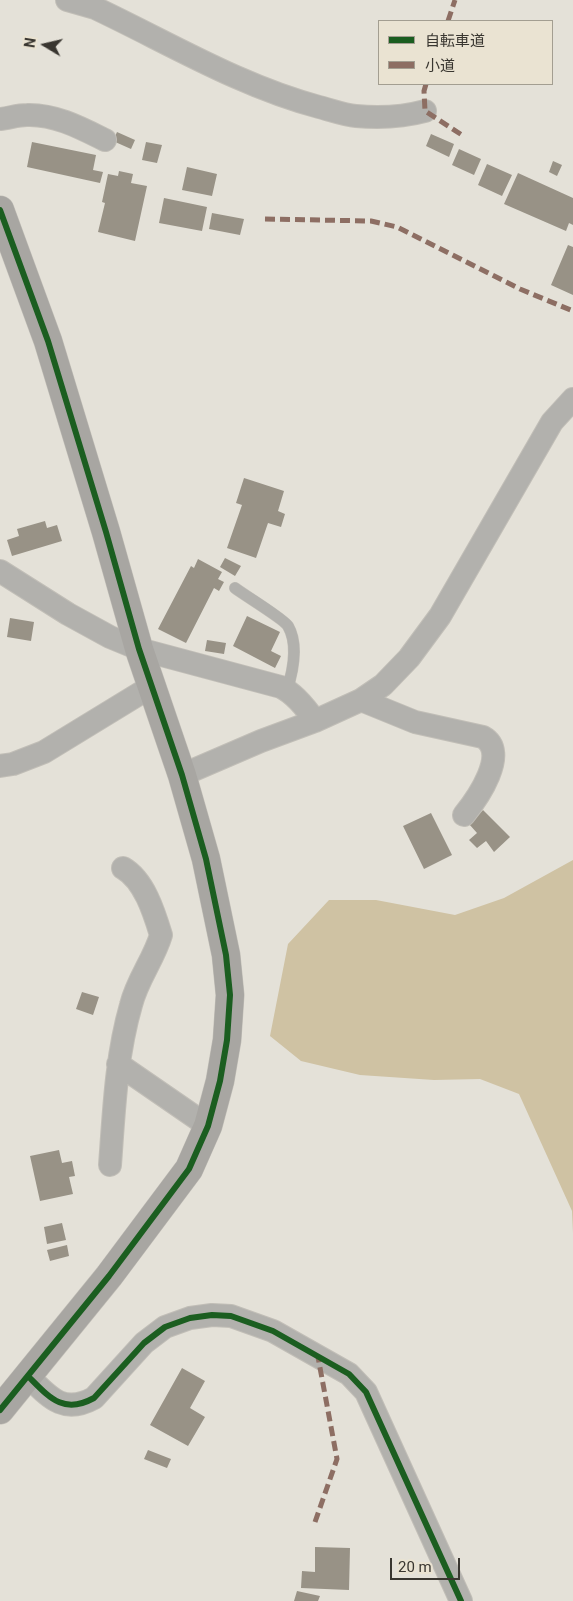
<!DOCTYPE html>
<meta charset="utf-8">
<style>
body{margin:0}
#map{position:relative;width:573px;height:1601px;overflow:hidden;background:#e4e1d8;font-family:Roboto,"Noto Sans JP",sans-serif}
canvas{display:block}
.legend{position:absolute;left:378px;top:20px;width:175px;height:65px;box-sizing:border-box;background:#eae3d2;border:1px solid #a39e91;margin:0;padding:6px 9px;list-style:none;font-size:15px;color:#393630}
.legend li{display:flex;align-items:center;gap:10px;height:25px}
.legend b{width:25px;border:1px solid #a39e91}
.north{position:absolute;left:20px;top:20px;width:50px;height:50px;-webkit-text-stroke:4px #eae3d2;paint-order:stroke;rotate:279deg;font-size:14px;font-weight:700;line-height:20px;text-align:center;color:#393630}
.north::after{content:'';display:block;margin:auto;width:18px;height:22px;background:#393630;clip-path:polygon(50% 0,100% 100%,50% 72%,0 100%)}
.scale{position:absolute;left:390px;top:1558px;width:70px;height:22px;box-sizing:border-box;border:2px solid #393630;border-top:0;padding-left:6px;font-size:15px;line-height:18px;white-space:nowrap;color:#393630;-webkit-text-stroke:4px #eae3d2;paint-order:stroke}
</style>
<div id="map">
<canvas width="573" height="1601"></canvas>
<ul class="legend">
<li><b style="height:6px;background:#1b5e20"></b>自転車道</li>
<li><b style="height:6px;background:#8d6e63"></b>小道</li>
</ul>
<div class="north">N</div>
<div class="scale">20 m</div>
</div>
<script>
const ctx = document.querySelector('canvas').getContext('2d');
ctx.lineJoin = 'round';
function fill(path, color) {
  ctx.fillStyle = color;
  ctx.fill(path, 'evenodd');
}
function strokePath(path, color, width, dash) {
  ctx.strokeStyle = color;
  ctx.lineWidth = width;
  ctx.lineCap = dash ? 'butt' : 'round';
  ctx.setLineDash(dash || []);
  ctx.stroke(path);
}
fill(new Path2D(`
 M 573,860 L 573,1233 L 572,1211 L 519,1094 L 480,1079 L 434,1080 L 360,1075 L 301,1061 L 270,1036 L 288,944 L 329,900 L 376,900 L 455,915 L 504,898 Z`), '#cfc2a3');
fill(new Path2D(`
 M 117,132 L 135,140 L 131,149 L 113,141 Z
 M 431,134 L 454,144 L 449,157 L 426,146 Z
 M 32,142 L 96,155 L 93,170 L 103,172 L 100,183 L 27,167 Z
 M 146,142 L 162,145 L 157,163 L 142,160 Z
 M 459,149 L 481,159 L 474,175 L 452,165 Z
 M 553,161 L 562,165 L 557,176 L 549,172 Z
 M 487,164 L 512,175 L 502,196 L 478,185 Z
 M 187,167 L 217,174 L 212,196 L 182,190 Z
 M 119,171 L 133,174 L 131,183 L 147,186 L 135,241 L 98,232 L 105,203 L 102,202 L 108,174 L 118,176 Z
 M 518,173 L 573,198 L 573,225 L 569,223 L 566,231 L 504,204 Z
 M 164,198 L 207,207 L 202,231 L 159,223 Z
 M 212,213 L 244,219 L 240,235 L 209,229 Z
 M 568,245 L 573,247 L 573,295 L 551,285 Z
 M 244,478 L 284,491 L 278,511 L 285,514 L 281,527 L 268,523 L 256,558 L 227,548 L 242,505 L 236,503 Z
 M 45,521 L 47,528 L 57,525 L 62,541 L 12,556 L 7,540 L 19,536 L 17,529 Z
 M 225,558 L 241,566 L 235,576 L 220,567 Z
 M 198,559 L 222,572 L 218,579 L 224,582 L 219,591 L 214,588 L 186,643 L 158,629 L 191,566 L 194,568 Z
 M 247,616 L 280,632 L 271,651 L 281,656 L 275,668 L 233,646 Z
 M 10,618 L 34,622 L 31,641 L 7,637 Z
 M 207,640 L 226,643 L 224,654 L 205,651 Z
 M 483,810 L 510,837 L 494,852 L 486,841 L 477,848 L 469,840 L 477,833 L 469,824 Z
 M 431,813 L 452,855 L 424,869 L 403,826 Z
 M 82,992 L 99,997 L 93,1015 L 76,1009 Z
 M 59,1150 L 62,1163 L 72,1161 L 75,1176 L 69,1177 L 73,1194 L 40,1201 L 30,1156 Z
 M 62,1223 L 66,1240 L 47,1244 L 44,1227 Z
 M 67,1245 L 69,1256 L 50,1261 L 47,1250 Z
 M 182,1368 L 205,1381 L 190,1408 L 205,1417 L 188,1446 L 150,1425 Z
 M 148,1450 L 171,1459 L 167,1468 L 144,1459 Z
 M 315,1547 L 350,1548 L 349,1590 L 301,1588 L 302,1571 L 315,1572 Z
 M 297,1591 L 320,1596 L 318,1601 L 294,1601 Z`), '#989286');
const lane = new Path2D(`
 M 235,588 C 244,595 284,619 288,626 C 299,645 293,671 287,690`);
const street = new Path2D(`
 M 67,0 L 95,8 C 169,43 240,86 319,107 C 331,110 344,115 356,116 C 379,118 403,117 425,111
 M 0,119 C 9,118 18,115 27,115 C 55,114 81,128 105,140
 M 0,571 L 68,614 L 110,637 L 139,649 L 281,687 C 295,694 306,708 315,721
 M 361,700 L 415,722 L 483,737 C 510,752 477,799 464,815
 M 0,766 L 13,764 L 44,752 L 152,686
 M 182,775 L 261,741 L 315,721 L 361,700 L 383,685 L 409,658 L 440,616 L 552,422 L 573,399
 M 118,1064 L 208,1126
 M 110,1165 C 114,1111 116,1057 131,1005 C 137,980 154,959 161,935 C 154,912 144,880 123,868
 M 28,1376 C 49,1397 63,1415 94,1398 L 144,1343 L 165,1327 L 190,1318 L 212,1315 L 231,1316 L 273,1331 L 349,1374 L 366,1392 L 461,1601`);
const secondary = new Path2D(`
 M 0,210 L 48,341 L 106,532 L 139,649 L 182,775 L 206,859 L 226,955 L 230,995 L 227,1040 L 220,1081 L 208,1126 L 189,1169 L 109,1276 L 0,1410`);
strokePath(lane, '#c1beb7', 12);
strokePath(street, '#c1beb7', 24);
strokePath(secondary, '#c1beb7', 29);
strokePath(lane, '#b2b1ad', 11);
strokePath(street, '#b2b1ad', 22);
strokePath(secondary, '#a8a6a2', 28);
strokePath(new Path2D(`
 M 448,21 L 455,0
 M 426,84 L 424,91 L 425,111 L 462,135
 M 265,219 L 371,221 L 397,227 L 520,289 L 573,311
 M 315,1522 L 337,1459 L 318,1357`), '#8d6e63', 5, [10, 5]);
strokePath(new Path2D(`
 M 0,210 L 48,341 L 106,532 L 139,649 L 182,775 L 206,859 L 226,955 L 230,995 L 227,1040 L 220,1081 L 208,1126 L 189,1169 L 109,1276 L 0,1410
 M 28,1376 C 49,1397 63,1415 94,1398 L 144,1343 L 165,1327 L 190,1318 L 212,1315 L 231,1316 L 273,1331 L 349,1374 L 366,1392 L 461,1601`), '#1b5e20', 6);
</script>
